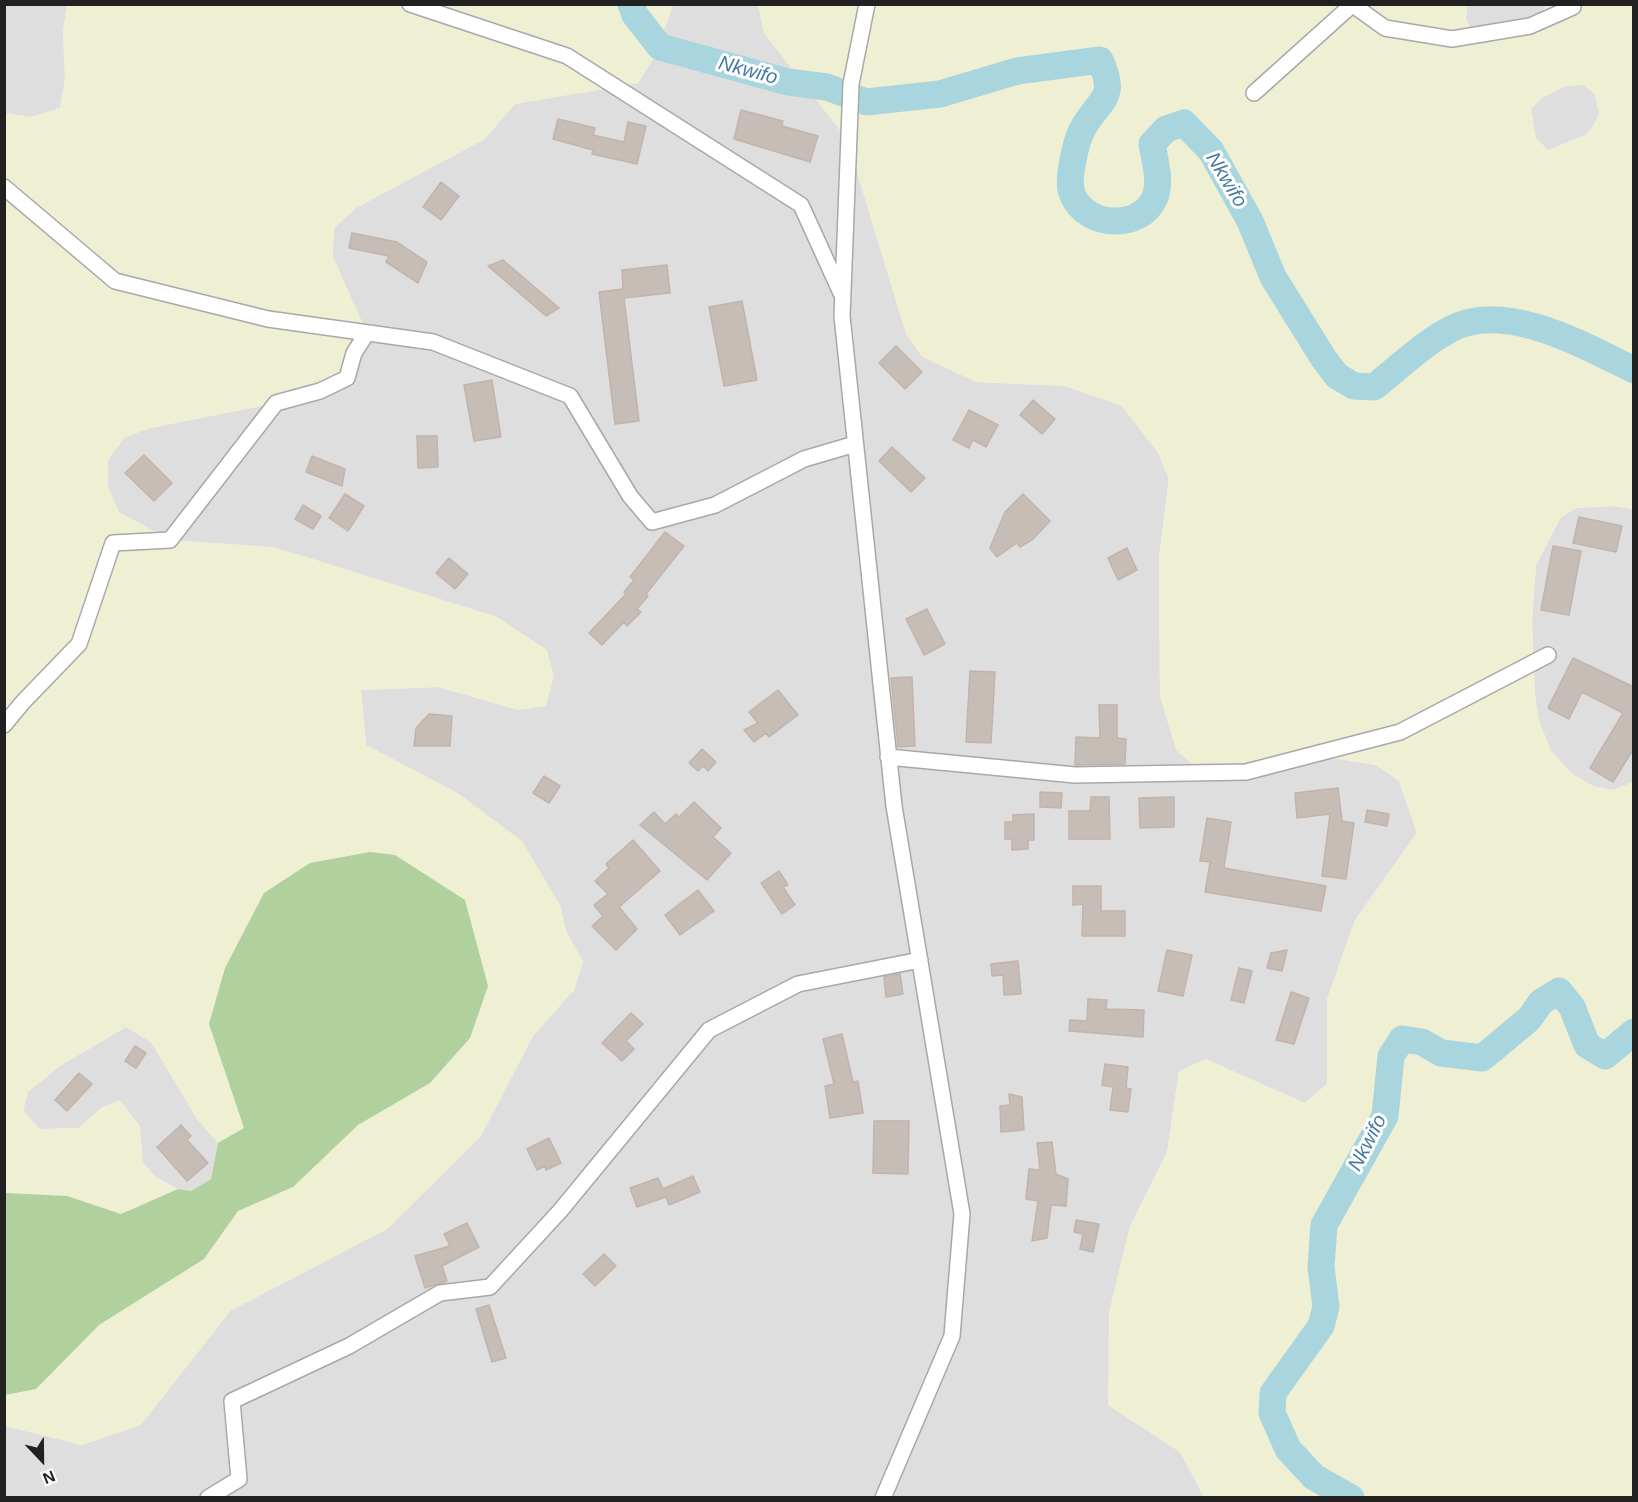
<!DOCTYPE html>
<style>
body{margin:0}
#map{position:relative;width:1638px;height:1502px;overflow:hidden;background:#f1ede8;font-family:Arial,sans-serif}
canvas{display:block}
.frame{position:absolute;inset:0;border:6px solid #212121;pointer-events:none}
.north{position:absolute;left:12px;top:1430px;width:60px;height:60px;-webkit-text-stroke:4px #fff;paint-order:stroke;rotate:158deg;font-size:16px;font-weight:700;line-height:24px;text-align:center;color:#212121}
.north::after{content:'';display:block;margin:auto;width:21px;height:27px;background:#212121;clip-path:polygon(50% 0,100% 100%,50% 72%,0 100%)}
</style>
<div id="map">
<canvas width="1638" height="1502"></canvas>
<div class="frame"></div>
<div class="north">N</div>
</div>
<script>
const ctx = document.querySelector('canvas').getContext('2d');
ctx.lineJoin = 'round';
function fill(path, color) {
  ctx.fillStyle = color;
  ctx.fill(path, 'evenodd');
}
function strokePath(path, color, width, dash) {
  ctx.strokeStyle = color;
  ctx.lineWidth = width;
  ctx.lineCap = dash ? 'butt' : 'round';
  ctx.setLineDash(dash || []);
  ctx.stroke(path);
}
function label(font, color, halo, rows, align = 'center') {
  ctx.font = font + ' Arial,sans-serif';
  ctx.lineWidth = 6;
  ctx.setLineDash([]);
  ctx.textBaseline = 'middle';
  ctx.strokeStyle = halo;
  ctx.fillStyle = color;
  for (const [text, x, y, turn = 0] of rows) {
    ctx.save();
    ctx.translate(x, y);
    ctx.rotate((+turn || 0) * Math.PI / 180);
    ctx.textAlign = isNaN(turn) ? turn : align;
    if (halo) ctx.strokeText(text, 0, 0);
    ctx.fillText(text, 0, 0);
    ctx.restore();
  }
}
fill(new Path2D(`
 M 4,5 L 67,5 L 63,31 L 65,79 L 60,108 L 31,117 L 5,113 Z
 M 673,5 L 758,5 L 764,33 L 847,139 L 906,334 L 976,382 L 1065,386 L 1122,406 L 1158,453 L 1169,479 L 1159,558 L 1160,697 L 1313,755 L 1376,765 L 1399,781 L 1417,833 L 1355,920 L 1327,999 L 1327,1084 L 1305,1103 L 1206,1060 L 1179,1071 L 1167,1152 L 1129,1229 L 1108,1405 L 1180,1452 L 1204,1497 L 5,1498 L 5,1426 L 82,1445 L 141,1425 L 230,1311 L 387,1229 L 481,1136 L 533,1036 L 574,990 L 583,962 L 566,931 L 560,905 L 459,794 L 366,745 L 361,690 L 438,687 L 518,710 L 497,617 L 271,547 L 170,540 L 119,512 L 108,487 L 108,460 L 125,437 L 151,428 L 276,403 L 367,333 L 332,256 L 334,228 L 356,208 L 485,139 L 515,104 L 638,83 L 655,56 Z
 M 1467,5 L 1547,5 L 1535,21 L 1514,35 L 1485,44 L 1475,39 L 1466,19 Z
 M 1583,85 L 1595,94 L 1599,114 L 1592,128 L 1586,135 L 1548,150 L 1535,138 L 1531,109 L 1541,98 L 1566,86 Z
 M 1612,506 L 1633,509 L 1633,782 L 1614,790 L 1595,787 L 1572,774 L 1551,751 L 1539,721 L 1535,696 L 1532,621 L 1536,565 L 1561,517 L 1576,508 Z
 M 126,1027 L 151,1042 L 197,1119 L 218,1143 L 211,1179 L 191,1191 L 178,1189 L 152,1175 L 142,1162 L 140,1126 L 101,1108 L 79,1128 L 40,1129 L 23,1111 L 28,1092 L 60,1066 Z`), '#dfdede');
fill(new Path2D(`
 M 67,5 L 673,5 L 655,56 L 638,83 L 515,104 L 485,138 L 356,208 L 334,228 L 333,257 L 367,333 L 347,378 L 276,403 L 150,428 L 125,437 L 108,460 L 108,487 L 119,512 L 170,540 L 271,547 L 307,557 L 497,617 L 547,650 L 554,676 L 546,706 L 519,710 L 438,687 L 361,690 L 366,745 L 459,794 L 522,841 L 560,905 L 566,931 L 583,962 L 574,990 L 533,1036 L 481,1136 L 387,1229 L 230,1311 L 141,1425 L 82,1445 L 5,1426 L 5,1395 L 36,1389 L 99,1325 L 204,1259 L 238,1211 L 293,1187 L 358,1125 L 430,1083 L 209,1023 L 244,1128 L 218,1143 L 197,1119 L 151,1042 L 126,1027 L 60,1066 L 28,1092 L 23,1111 L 40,1129 L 79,1128 L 101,1108 L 120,1100 L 140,1126 L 143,1162 L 160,1182 L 178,1189 L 121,1214 L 67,1196 L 5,1193 L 4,113 L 31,117 L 60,108 L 65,79 L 63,31 Z
 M 758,5 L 1467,5 L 1466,19 L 1475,39 L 1485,44 L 1514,35 L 1535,21 L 1547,5 L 1633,5 L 1633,509 L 1612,506 L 1576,508 L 1561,517 L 1536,565 L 1532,621 L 1535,696 L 1539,721 L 1551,751 L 1572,774 L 1595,787 L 1614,790 L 1633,782 L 1633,1497 L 1204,1497 L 1180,1452 L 1108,1405 L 1109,1312 L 1129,1229 L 1167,1152 L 1179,1071 L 1206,1059 L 1305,1103 L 1327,1084 L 1327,999 L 1355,920 L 1417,833 L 1399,781 L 1376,765 L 1313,755 L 1196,768 L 1176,750 L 1160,697 L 1159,558 L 1169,479 L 1158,453 L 1122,406 L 1065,386 L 976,382 L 922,357 L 906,334 L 847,139 L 764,33 ZM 1583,85 L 1595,94 L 1599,114 L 1592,128 L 1586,135 L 1548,150 L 1536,138 L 1531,109 L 1541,98 L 1566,86 Z`), '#efefd4');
fill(new Path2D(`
 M 370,852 L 395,855 L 465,900 L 488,986 L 470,1038 L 430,1083 L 358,1125 L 293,1187 L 238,1211 L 204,1259 L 99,1325 L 36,1389 L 5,1395 L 5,1193 L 67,1196 L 121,1214 L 178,1189 L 191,1191 L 211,1179 L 218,1143 L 244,1128 L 209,1024 L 225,968 L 264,893 L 310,863 Z`), '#b0d09d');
strokePath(new Path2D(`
 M 631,4 L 635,15 L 660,47 L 788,82 L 827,87 L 866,102 L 940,94 L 1017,71 L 1100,60 C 1118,99 1100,98 1083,128 C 1076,140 1068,177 1071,190 C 1080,225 1133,232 1152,203 C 1163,186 1155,162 1152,144 L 1166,129 L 1184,123 L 1211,151 L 1250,221 L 1273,277 L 1324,359 L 1337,376 L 1354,386 L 1374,387 C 1398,368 1424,343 1451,329 C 1505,300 1585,346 1634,370
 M 1351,1498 L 1314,1477 L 1288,1449 L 1272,1413 L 1273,1393 L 1321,1326 L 1326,1307 L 1321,1267 L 1324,1225 L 1385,1116 L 1391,1056 L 1402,1039 L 1422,1042 L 1441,1053 L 1482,1058 L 1529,1019 L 1541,1002 L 1559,991 L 1572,1007 L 1587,1045 L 1605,1056 L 1634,1032`), '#a9d6de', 27);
const building = new Path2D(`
 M 741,110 L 783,121 L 782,126 L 818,136 L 810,162 L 734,139 Z
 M 558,119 L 595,128 L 593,135 L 624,142 L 628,122 L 646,126 L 637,164 L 592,154 L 593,150 L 553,139 Z
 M 441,182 L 459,196 L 441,220 L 423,207 Z
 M 352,233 L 397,242 L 427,262 L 418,283 L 386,262 L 389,256 L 349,248 Z
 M 503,260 L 559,308 L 546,316 L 488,266 Z
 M 667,265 L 670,293 L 624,298 L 639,421 L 615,424 L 599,292 L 623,289 L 622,270 Z
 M 742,301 L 757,380 L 724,386 L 709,307 Z
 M 896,346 L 922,372 L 905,389 L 879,363 Z
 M 492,380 L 501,437 L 474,441 L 464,385 Z
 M 1033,400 L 1055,419 L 1042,434 L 1020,415 Z
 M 969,410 L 998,425 L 986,447 L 973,440 L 969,448 L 953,440 Z
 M 417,436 L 437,436 L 438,467 L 418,468 Z
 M 892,447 L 925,478 L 911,492 L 879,461 Z
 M 144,455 L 172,483 L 154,501 L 125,473 Z
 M 312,456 L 345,469 L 342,486 L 306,472 Z
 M 345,494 L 364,506 L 348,531 L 329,518 Z
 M 1023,494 L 1050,521 L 1033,539 L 1020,547 L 1017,543 L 997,557 L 990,548 L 1005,512 Z
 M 303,505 L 321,516 L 313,529 L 295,519 Z
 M 1579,517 L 1622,526 L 1616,552 L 1573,543 Z
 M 665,532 L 684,546 L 646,594 L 648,596 L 637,609 L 641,612 L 627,626 L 624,622 L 602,645 L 589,633 L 626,594 L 624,592 L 634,580 L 630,577 Z
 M 1553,546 L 1581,551 L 1569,615 L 1541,610 Z
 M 1127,548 L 1137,570 L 1118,580 L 1108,558 Z
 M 449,558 L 468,574 L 455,589 L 436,573 Z
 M 927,609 L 945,644 L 924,655 L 906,619 Z
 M 1573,658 L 1634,687 L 1634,748 L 1613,782 L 1590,768 L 1623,713 L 1582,692 L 1569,719 L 1548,708 Z
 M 970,671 L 995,672 L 991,743 L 966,742 Z
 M 912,677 L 915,746 L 898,747 L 891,678 Z
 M 778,690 L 798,715 L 769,737 L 766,733 L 754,742 L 744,730 L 758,723 L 749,712 Z
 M 1099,705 L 1117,705 L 1117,738 L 1126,739 L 1125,764 L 1075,765 L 1076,737 L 1100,738 Z
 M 429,714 L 452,716 L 450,746 L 414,746 L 416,728 Z
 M 702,749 L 716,762 L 708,771 L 703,766 L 698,771 L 689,763 Z
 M 544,776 L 560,786 L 549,803 L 533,793 Z
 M 1338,788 L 1342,821 L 1354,823 L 1346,879 L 1322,876 L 1330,814 L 1297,818 L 1295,793 Z
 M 1040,792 L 1062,793 L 1061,808 L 1040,807 Z
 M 1091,797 L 1109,797 L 1110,839 L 1069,839 L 1069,811 L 1090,811 Z
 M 1174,797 L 1174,827 L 1140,828 L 1139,798 Z
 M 694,802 L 721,828 L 713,837 L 731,853 L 707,880 L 640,825 L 654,812 L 665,824 L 676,814 L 679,817 Z
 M 1367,810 L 1389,814 L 1387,826 L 1365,822 Z
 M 1034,814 L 1034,840 L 1028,840 L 1028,849 L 1012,850 L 1012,839 L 1005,839 L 1005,822 L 1013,822 L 1013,815 Z
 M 1207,818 L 1231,822 L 1224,868 L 1326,886 L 1321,911 L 1205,892 L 1210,862 L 1200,861 Z
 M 633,840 L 660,871 L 619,907 L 637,929 L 616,950 L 592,926 L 603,916 L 594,905 L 608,894 L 595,881 L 609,868 L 606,864 Z
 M 779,871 L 788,885 L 783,887 L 795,905 L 782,914 L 761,883 Z
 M 1073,886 L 1101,886 L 1101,911 L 1125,911 L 1125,936 L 1082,936 L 1083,904 L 1073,905 Z
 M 698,890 L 714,911 L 680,935 L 665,915 Z
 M 1167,950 L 1192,955 L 1183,996 L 1158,991 Z
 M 1287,950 L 1282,971 L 1267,968 L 1271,953 Z
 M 1018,961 L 1021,994 L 1004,995 L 1003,975 L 992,976 L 991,964 Z
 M 1239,968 L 1252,971 L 1244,1003 L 1231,1000 Z
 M 900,974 L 903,994 L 886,997 L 884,977 Z
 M 1291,992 L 1309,998 L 1294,1044 L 1276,1040 Z
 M 1088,999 L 1107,1000 L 1106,1009 L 1144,1010 L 1143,1037 L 1069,1031 L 1070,1020 L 1087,1021 Z
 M 631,1013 L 643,1024 L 626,1041 L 634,1049 L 622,1061 L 602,1043 Z
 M 842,1034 L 853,1082 L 858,1081 L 863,1113 L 830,1118 L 825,1086 L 834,1084 L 823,1039 Z
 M 135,1046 L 146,1053 L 136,1068 L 125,1061 Z
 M 1105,1064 L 1128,1067 L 1126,1088 L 1131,1089 L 1128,1112 L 1110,1110 L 1113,1087 L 1102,1085 Z
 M 79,1073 L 92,1084 L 67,1111 L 55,1100 Z
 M 1009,1094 L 1022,1097 L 1024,1130 L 1001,1132 L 1000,1106 L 1010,1105 Z
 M 874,1121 L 909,1121 L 908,1174 L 873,1173 Z
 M 181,1125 L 191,1136 L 187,1140 L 208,1163 L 187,1181 L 157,1147 Z
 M 549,1138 L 561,1163 L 546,1170 L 545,1166 L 537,1170 L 527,1149 Z
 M 1052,1142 L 1056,1174 L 1068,1179 L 1066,1206 L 1051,1205 L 1047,1238 L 1032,1241 L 1038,1201 L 1026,1199 L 1029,1169 L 1040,1170 L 1037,1143 Z
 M 693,1176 L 700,1192 L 669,1205 L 666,1197 L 637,1207 L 630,1188 L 658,1178 L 663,1189 Z
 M 1076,1220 L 1099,1224 L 1093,1252 L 1080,1249 L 1083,1234 L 1074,1232 Z
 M 467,1223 L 479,1247 L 442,1266 L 447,1281 L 425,1288 L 415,1256 L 450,1246 L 444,1234 Z
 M 604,1254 L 616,1266 L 595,1286 L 583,1274 Z
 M 489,1305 L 506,1358 L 492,1362 L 476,1309 Z`);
fill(building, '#c6bdb7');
strokePath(building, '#c3b3aa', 1.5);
const street = new Path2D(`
 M 410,4 L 567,56 L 801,205 L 841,293
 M 867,4 L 851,84 L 842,316 L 894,806 L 962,1214 L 952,1336 L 883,1498
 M 1353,5 L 1385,28 L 1452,39 L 1530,26 L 1573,7
 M 1254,93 L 1353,4
 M 4,187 L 115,281 L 268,319 L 433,342 L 570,396 L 630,496 L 652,522 L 715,505 L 804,459 L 855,444
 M 4,725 L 23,702 L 79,644 L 113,543 L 170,540 L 276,403 L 320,391 L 347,378 L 354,353 L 367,333
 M 888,757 L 1075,775 L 1246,772 L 1400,732 L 1548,655
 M 208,1498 L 239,1479 L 232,1401 L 349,1346 L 440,1293 L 490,1287 L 560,1211 L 709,1030 L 798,984 L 920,960`);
strokePath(street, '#a8a8a8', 18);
strokePath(street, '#fff', 15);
label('italic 20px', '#477aa1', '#fff', [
 ["Nkwifo",748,71,15],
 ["Nkwifo",1226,180,59],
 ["Nkwifo",1368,1143,-63]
]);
</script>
